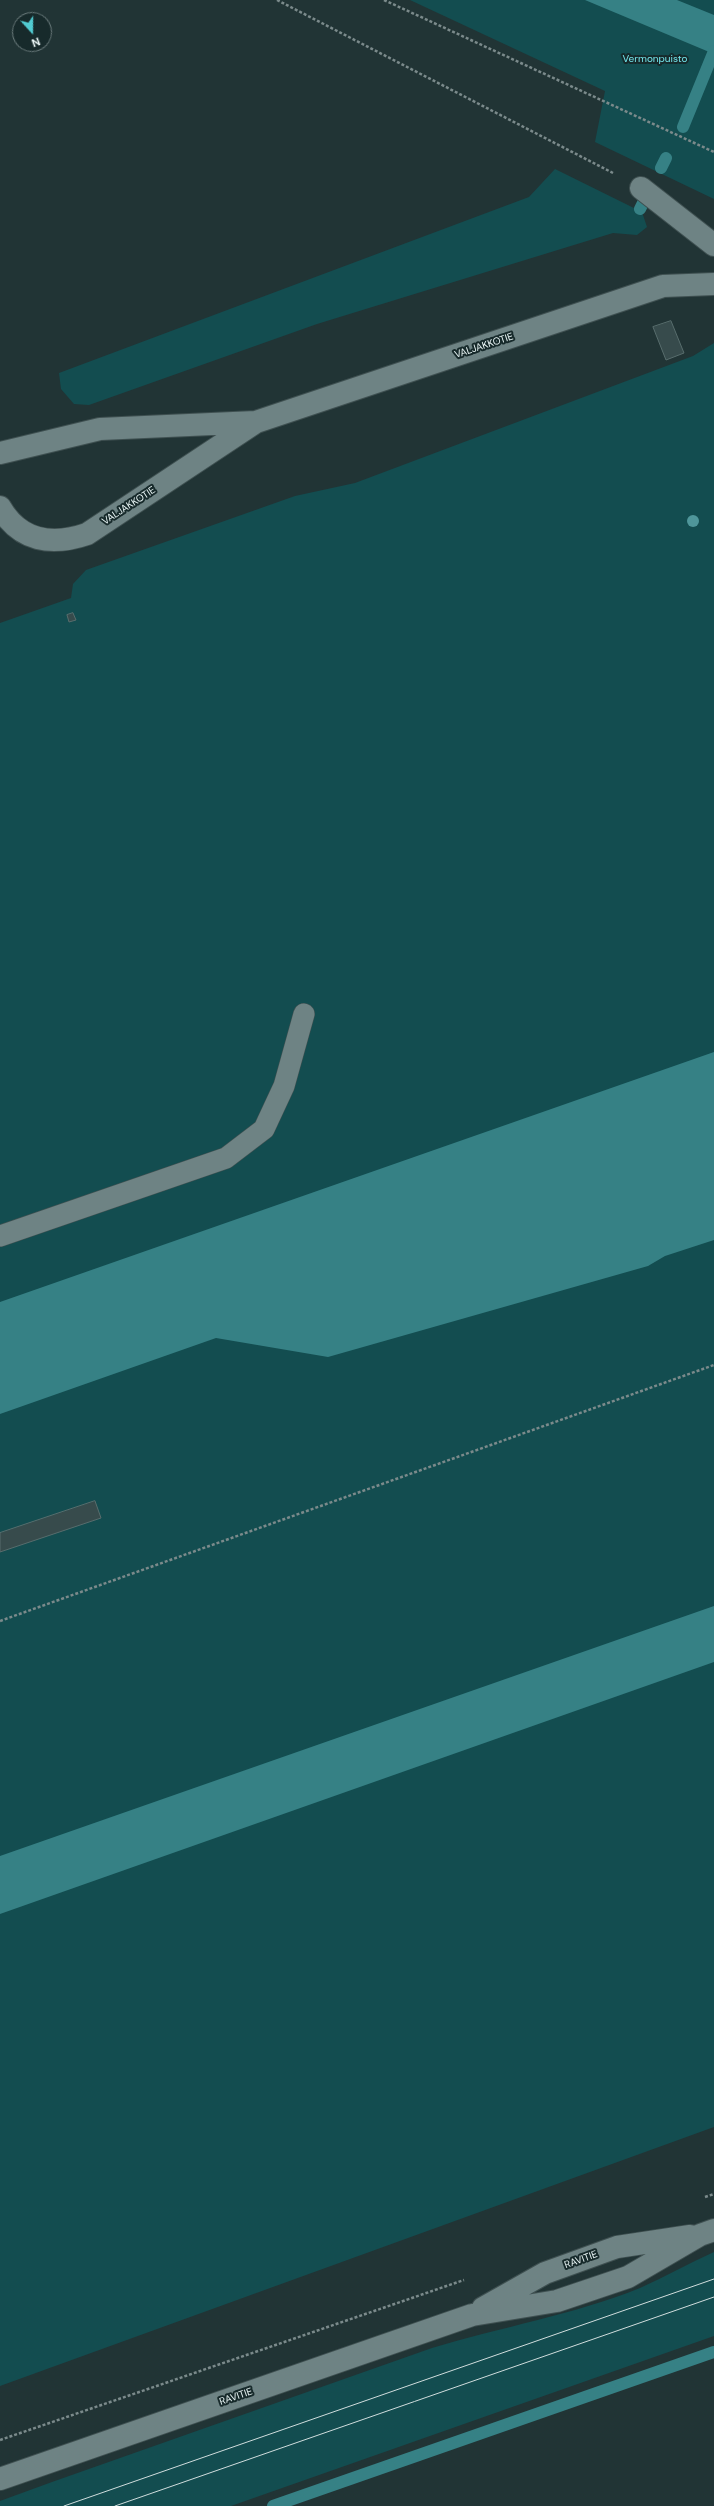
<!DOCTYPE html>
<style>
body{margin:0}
#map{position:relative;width:714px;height:2506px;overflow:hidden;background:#213435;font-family:"DM Sans",sans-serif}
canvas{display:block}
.north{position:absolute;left:12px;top:12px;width:40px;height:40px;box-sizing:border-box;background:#172a2b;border:1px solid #6c7c7d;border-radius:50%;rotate:159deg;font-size:11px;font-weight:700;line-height:16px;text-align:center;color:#ecf8f8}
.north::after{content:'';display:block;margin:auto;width:14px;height:18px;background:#51ccd2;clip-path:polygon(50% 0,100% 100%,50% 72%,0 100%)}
</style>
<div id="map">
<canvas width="714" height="2506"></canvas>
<div class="north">N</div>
</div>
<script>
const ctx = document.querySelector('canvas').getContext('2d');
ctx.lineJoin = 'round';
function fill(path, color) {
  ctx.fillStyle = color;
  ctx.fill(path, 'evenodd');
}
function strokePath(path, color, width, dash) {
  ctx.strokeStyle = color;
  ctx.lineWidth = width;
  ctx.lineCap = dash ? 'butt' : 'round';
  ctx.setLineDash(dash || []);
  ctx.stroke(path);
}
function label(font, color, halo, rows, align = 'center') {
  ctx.font = font + ' "DM Sans",sans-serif';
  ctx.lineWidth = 4;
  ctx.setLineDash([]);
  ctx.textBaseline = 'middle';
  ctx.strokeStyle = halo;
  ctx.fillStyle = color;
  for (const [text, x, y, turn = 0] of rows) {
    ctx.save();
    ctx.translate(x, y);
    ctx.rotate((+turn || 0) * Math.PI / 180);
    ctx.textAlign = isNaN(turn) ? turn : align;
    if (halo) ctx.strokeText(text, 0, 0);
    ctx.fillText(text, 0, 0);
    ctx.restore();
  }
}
fill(new Path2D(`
 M 410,0 L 714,0 L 714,199 L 595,142 L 605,91 Z
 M 555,169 L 642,212 L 647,227 L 637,235 L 613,233 L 317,324 L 89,405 L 74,404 L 61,389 L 59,373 L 529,197 Z
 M 714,343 L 714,2127 L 0,2386 L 0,623 L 71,598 L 73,584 L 86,570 L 295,496 L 355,483 L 693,356 Z
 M 714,2252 L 714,2336 L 231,2506 L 0,2506 L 0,2501 L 52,2482 L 432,2348 C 501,2327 573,2315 640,2288 C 665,2277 689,2263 714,2252 Z`), '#134d50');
fill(new Path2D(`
 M 585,0 L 677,0 L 714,15 L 714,54 Z
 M 714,1052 L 714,1240 L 665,1256 L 648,1266 L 328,1357 L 216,1338 L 0,1414 L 0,1302 Z
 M 714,1606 L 714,1662 L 0,1914 L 0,1856 Z`), '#368185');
strokePath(new Path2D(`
 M 683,127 L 714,51
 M 661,168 L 666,158
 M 640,209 L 644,201
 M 273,2506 L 714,2352`), '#368185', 12);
const building = new Path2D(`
 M 671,321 L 684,353 L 666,360 L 653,327 Z
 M 73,613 L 76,620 L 69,622 L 67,615 Z
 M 95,1501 L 101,1518 L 0,1552 L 0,1533 Z`);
fill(building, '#374b4c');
strokePath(building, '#586d6d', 1);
const service = new Path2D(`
 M 0,1236 L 226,1158 L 264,1129 L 284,1086 L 304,1014`);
const minor = new Path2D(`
 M 641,188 L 714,245
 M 0,453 L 100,429 L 256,422
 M 0,507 C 20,542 52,546 87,534 L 256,422 L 663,286 L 714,284`);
const tertiary = new Path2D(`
 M 483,2308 L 545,2273 L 617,2247 L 690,2236
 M 0,2479 L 472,2315 L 557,2301 L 628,2277 L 700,2235 L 714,2230`);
strokePath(service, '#3f5051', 22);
strokePath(minor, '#3f5051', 24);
strokePath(tertiary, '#3f5051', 24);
strokePath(new Path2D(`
 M 277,0 L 613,173
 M 384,0 L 714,152
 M 0,1621 L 714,1365
 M 705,2197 L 714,2194
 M 0,2440 L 464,2280`), '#7b8a8b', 2.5, [3, 2]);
strokePath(service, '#6e8384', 21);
strokePath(minor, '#6e8384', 22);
strokePath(tertiary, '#6e8384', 22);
strokePath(new Path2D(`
 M 64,2506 L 714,2279
 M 115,2506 L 714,2297`), '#d0dddd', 1);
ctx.fillStyle = '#4f969a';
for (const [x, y] of [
 [693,521]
]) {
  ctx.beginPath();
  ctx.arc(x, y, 6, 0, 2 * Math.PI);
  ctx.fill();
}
label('10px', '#74e6ec', '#172a2b', [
 ["Vermonpuisto",655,59]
]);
label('10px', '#ecf8f8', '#172a2b', [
 ["VALJAKKOTIE",484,346,-18],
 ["VALJAKKOTIE",129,506,-33],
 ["RAVITIE",581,2260,-20],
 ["RAVITIE",236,2397,-19]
]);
</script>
